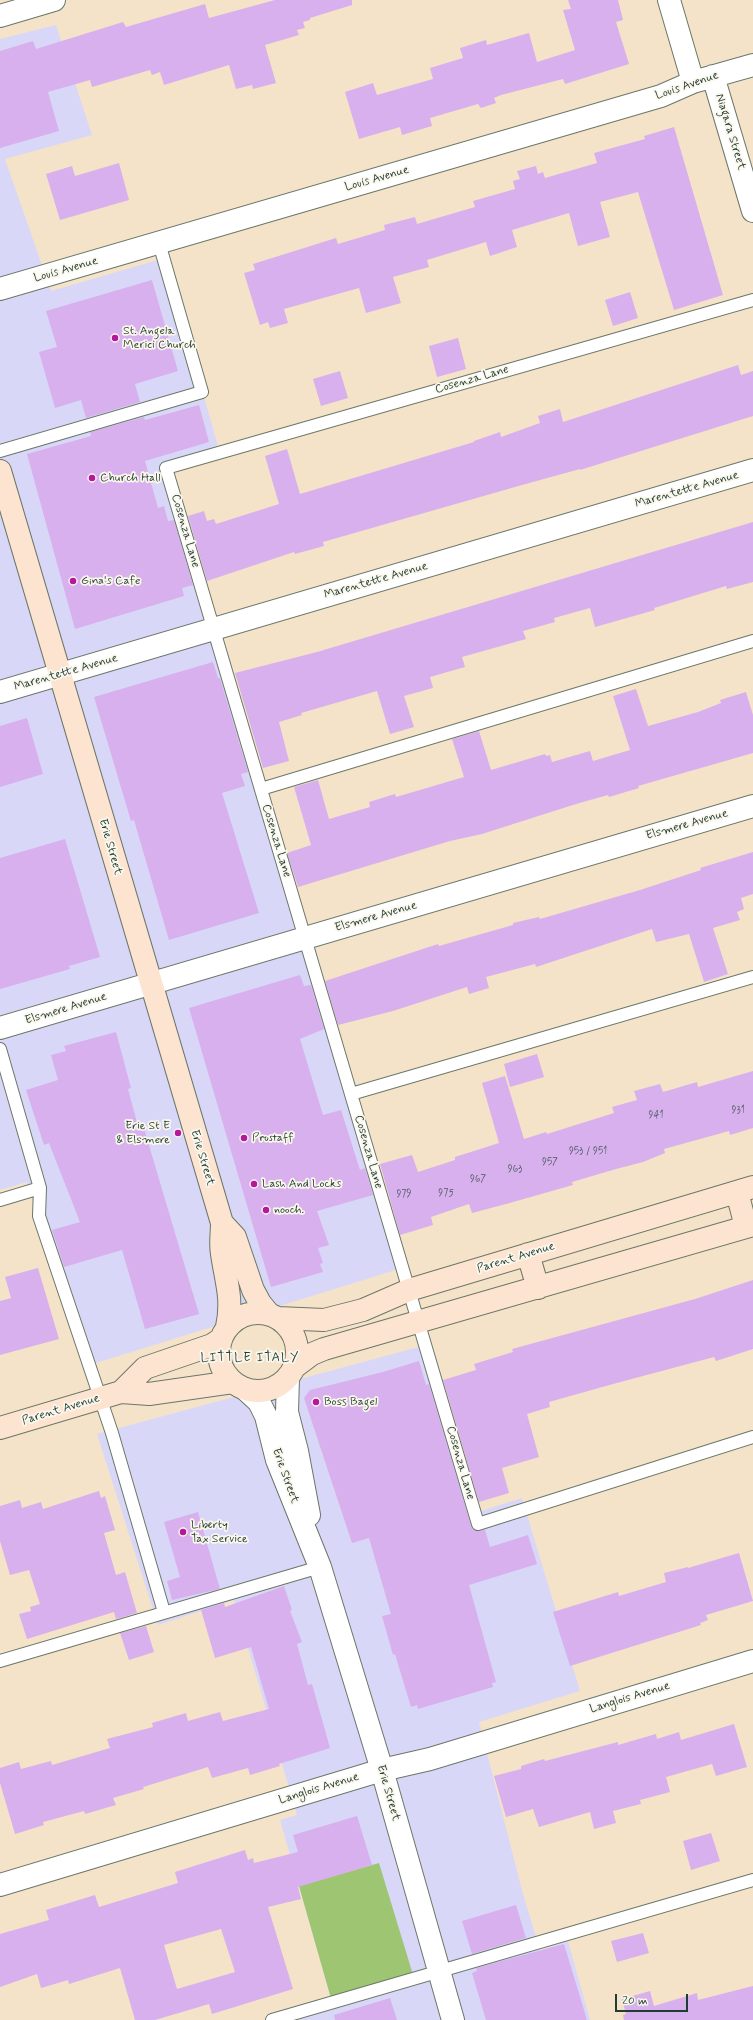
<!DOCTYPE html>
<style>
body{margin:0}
#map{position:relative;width:753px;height:2020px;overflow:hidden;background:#f5e3c9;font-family:Mynerve,sans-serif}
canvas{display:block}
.scale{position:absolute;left:615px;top:1994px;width:73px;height:18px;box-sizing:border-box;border:2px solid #1f3d34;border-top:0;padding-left:5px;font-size:12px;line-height:14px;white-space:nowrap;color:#1f3d34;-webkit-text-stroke:3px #fbf7ec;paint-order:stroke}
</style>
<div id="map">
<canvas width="753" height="2020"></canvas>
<div class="scale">20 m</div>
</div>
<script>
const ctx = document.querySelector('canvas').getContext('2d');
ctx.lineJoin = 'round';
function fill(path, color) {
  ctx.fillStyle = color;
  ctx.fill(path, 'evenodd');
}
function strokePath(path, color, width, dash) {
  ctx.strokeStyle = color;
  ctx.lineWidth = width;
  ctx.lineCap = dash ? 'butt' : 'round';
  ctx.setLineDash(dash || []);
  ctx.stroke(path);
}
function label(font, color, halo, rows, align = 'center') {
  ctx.font = font + ' Mynerve,sans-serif';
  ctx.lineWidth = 3.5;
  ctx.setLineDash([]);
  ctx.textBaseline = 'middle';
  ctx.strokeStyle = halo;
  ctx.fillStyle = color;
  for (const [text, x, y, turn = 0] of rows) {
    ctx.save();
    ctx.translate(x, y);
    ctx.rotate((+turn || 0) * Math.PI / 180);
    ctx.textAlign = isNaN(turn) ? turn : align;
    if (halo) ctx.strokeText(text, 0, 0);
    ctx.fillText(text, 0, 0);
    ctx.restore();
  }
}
fill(new Path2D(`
 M 56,25 L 92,135 L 5,159 L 51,291 L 165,258 L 221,457 L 164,476 L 399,1269 L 83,1367 L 27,1182 L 0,1190 L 0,39 Z
 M 426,1345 L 478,1512 L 522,1498 L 580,1691 L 479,1722 L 523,1894 L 540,1950 L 568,1941 L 590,2020 L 300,2020 L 298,2012 L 332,2002 L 280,1820 L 297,1815 L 234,1600 L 158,1625 L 97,1434 Z`), '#d9d7f8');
fill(new Path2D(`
 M 379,1863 L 414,1978 L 332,2002 L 299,1886 Z`), '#9ec672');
fill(new Path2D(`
 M 275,0 L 352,0 L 352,5 L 310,18 L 310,20 L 303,22 L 305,28 L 297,30 L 299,35 L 265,45 L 276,83 L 253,89 L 252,85 L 236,89 L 229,65 L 164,85 L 160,72 L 152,75 L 150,70 L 92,87 L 90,80 L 48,92 L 59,131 L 0,148 L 0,51 L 33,41 L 36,49 L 123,22 L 126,27 L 205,4 L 209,18 Z
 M 568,0 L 618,0 L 623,20 L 616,22 L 629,64 L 565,84 L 563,79 L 501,95 L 494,98 L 496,103 L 481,108 L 478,104 L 430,118 L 432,126 L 402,135 L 400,127 L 359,139 L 345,92 L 373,83 L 377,95 L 433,79 L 430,68 L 463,58 L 460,48 L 486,40 L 487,45 L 529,33 L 537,62 L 575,50 L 563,10 L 571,9 Z
 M 674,127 L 723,295 L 674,310 L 638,192 L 600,202 L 610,237 L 578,246 L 569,213 L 512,230 L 517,247 L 490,256 L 486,242 L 427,260 L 429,267 L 393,277 L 401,303 L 366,313 L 359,288 L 284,309 L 288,323 L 270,328 L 268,322 L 260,325 L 244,273 L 255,270 L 253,264 L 336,238 L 338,244 L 385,230 L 384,225 L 415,217 L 417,224 L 475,207 L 473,201 L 515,189 L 513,181 L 520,179 L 517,171 L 536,166 L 538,174 L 543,172 L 545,178 L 597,163 L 594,153 L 645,139 L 644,136 Z
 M 119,163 L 129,200 L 60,220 L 46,174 L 72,166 L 75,176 Z
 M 152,280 L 178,371 L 135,384 L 140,402 L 86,418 L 81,400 L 55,408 L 39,352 L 57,347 L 46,311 Z
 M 630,292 L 638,318 L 613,326 L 605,300 Z
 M 458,338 L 466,369 L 437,377 L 429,346 Z
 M 738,365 L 741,375 L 753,371 L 753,416 L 580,470 L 580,469 L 522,485 L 323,542 L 324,546 L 295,554 L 294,552 L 207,581 L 188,516 L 204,511 L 207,521 L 214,519 L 216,524 L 279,504 L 265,456 L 287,449 L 300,494 L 474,442 L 474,441 L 500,432 L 501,437 L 540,423 L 538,416 L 560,409 L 563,422 Z
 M 340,371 L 348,398 L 321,406 L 313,379 Z
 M 199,405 L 209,442 L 145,461 L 158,508 L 164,506 L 168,521 L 174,520 L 193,585 L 182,588 L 184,596 L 75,629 L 27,454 L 91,436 L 90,432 L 144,417 L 145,420 Z
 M 753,522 L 753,582 L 727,589 L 726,586 L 654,608 L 655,610 L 595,627 L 590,608 L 554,618 L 555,622 L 523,631 L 526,639 L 462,657 L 465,667 L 430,677 L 433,688 L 404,696 L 414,727 L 390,734 L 377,691 L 301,713 L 302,715 L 279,722 L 289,761 L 263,768 L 235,673 L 317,652 Z
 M 213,662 L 218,678 L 220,678 L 248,772 L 241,774 L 245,786 L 222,793 L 259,913 L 169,940 L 134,820 L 131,821 L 94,697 Z
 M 636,689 L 648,726 L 698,712 L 721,703 L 720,700 L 746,692 L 753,715 L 753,753 L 638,786 L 639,788 L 609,797 L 608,795 L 576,804 L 482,834 L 450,841 L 298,887 L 287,853 L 311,845 L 294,787 L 318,780 L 329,819 L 370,807 L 369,802 L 395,794 L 396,797 L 464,777 L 452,739 L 479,731 L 491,770 L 545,754 L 546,756 L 550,755 L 552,762 L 590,751 L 593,761 L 630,750 L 613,696 Z
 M 27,718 L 43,774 L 0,787 L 0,726 Z
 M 65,839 L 100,957 L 69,966 L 70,969 L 0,989 L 0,858 Z
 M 753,852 L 753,894 L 741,898 L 744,909 L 737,912 L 740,920 L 713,928 L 728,974 L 704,982 L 689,934 L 656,942 L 652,929 L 536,967 L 535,964 L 486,977 L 489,988 L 469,994 L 467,987 L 393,1011 L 338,1025 L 325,981 L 438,944 L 439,946 L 513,925 L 513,923 L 539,917 L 540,919 L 640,890 L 701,870 L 700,868 Z
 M 300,975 L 304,986 L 311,985 L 324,1029 L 300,1039 L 323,1115 L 341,1110 L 360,1170 L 365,1168 L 373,1195 L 317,1211 L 329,1245 L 318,1248 L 323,1263 L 320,1264 L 323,1272 L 271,1287 L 189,1008 Z
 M 116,1032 L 131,1088 L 128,1089 L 138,1126 L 143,1125 L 199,1314 L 145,1329 L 122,1250 L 64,1267 L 52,1230 L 80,1222 L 49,1143 L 44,1145 L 26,1090 L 58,1080 L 51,1055 L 66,1051 L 64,1046 Z
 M 537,1054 L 544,1077 L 510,1087 L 504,1064 Z
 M 753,1071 L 753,1128 L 730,1135 L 729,1131 L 664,1149 L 665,1153 L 643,1162 L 616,1169 L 572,1182 L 573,1185 L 506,1204 L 472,1213 L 469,1204 L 431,1217 L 433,1225 L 400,1235 L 380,1164 L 412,1155 L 418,1172 L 455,1160 L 455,1157 L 499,1143 L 482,1083 L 505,1076 L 524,1139 L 546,1132 L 547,1134 L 614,1113 L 612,1107 L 637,1100 L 634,1091 L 660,1084 L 663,1092 L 697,1082 L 698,1087 Z
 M 38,1268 L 59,1339 L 0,1355 L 0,1301 L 11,1298 L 5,1277 Z
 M 753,1280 L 753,1349 L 716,1361 L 714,1357 L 613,1384 L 549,1402 L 550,1407 L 527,1414 L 539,1457 L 502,1468 L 509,1493 L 479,1502 L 443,1380 L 476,1370 L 474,1364 L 513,1352 L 512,1349 L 695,1299 Z
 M 419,1361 L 426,1385 L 429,1384 L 471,1526 L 476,1531 L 485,1530 L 490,1547 L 528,1535 L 537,1564 L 469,1585 L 496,1682 L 492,1683 L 493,1687 L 418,1709 L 417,1705 L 411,1707 L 395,1654 L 393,1655 L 382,1616 L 391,1614 L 369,1538 L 352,1543 L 304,1398 L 310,1390 L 383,1372 Z
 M 99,1491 L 101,1498 L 105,1496 L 115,1530 L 104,1533 L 116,1575 L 125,1572 L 137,1613 L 116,1619 L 114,1612 L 27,1639 L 19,1614 L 31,1611 L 30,1607 L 40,1604 L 29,1570 L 10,1575 L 0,1541 L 0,1506 L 20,1500 L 22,1508 L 41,1502 L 43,1509 Z
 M 198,1512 L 220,1589 L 172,1600 L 167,1581 L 180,1577 L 164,1522 Z
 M 739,1553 L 753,1601 L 706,1615 L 708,1620 L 700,1623 L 701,1625 L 570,1666 L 553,1612 L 618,1592 L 619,1596 L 666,1582 L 664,1573 L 688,1567 L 688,1568 Z
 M 284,1586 L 292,1610 L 290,1611 L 302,1642 L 297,1644 L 308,1685 L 312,1684 L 330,1748 L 279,1764 L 280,1766 L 250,1775 L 248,1768 L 212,1778 L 208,1767 L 143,1787 L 144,1789 L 113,1798 L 116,1805 L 85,1814 L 84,1811 L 43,1822 L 44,1825 L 15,1834 L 0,1783 L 0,1768 L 19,1762 L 21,1769 L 51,1761 L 52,1765 L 110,1748 L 107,1739 L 153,1727 L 152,1723 L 186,1713 L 188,1721 L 220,1712 L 223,1721 L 269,1709 L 251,1647 L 215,1658 L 201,1610 L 224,1603 L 225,1607 Z
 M 146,1626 L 154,1652 L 129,1660 L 120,1633 Z
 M 734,1724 L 747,1767 L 716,1776 L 712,1764 L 666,1777 L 670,1792 L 640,1800 L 641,1804 L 613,1811 L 616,1823 L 594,1829 L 590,1812 L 539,1827 L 533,1809 L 506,1817 L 494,1776 L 521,1769 L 521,1766 L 544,1759 L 545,1761 L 618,1742 L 618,1745 L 656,1734 L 657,1739 L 679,1732 L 681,1740 Z
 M 357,1816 L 372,1865 L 298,1887 L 301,1899 L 268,1907 L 293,1989 L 212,2014 L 209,2004 L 155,2020 L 135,2020 L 120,1968 L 69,1984 L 68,1980 L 41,1988 L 37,1974 L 0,1987 L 0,1934 L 49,1920 L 46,1910 L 95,1895 L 99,1907 L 178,1883 L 175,1872 L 245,1850 L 248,1860 L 253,1858 L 254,1863 L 298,1852 L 293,1835 ZM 221,1929 L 235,1972 L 177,1989 L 164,1945 Z
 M 711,1833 L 720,1861 L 691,1870 L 683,1841 Z
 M 516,1905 L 526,1938 L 472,1954 L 462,1921 Z
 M 643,1933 L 649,1953 L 617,1962 L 611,1941 Z
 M 564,1944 L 587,2020 L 486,2020 L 472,1973 L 477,1971 L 476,1968 Z
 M 753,1986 L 753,2020 L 624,2020 L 623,2015 L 626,2014 L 622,1999 L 650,1991 L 654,2006 L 697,1993 L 698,2000 Z
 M 390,1998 L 397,2020 L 335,2020 L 334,2015 Z`), '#d7b0ed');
const lane = new Path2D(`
 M 753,300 L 166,468 L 478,1524 L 753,1437
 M 0,451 L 202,392 L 159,243
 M 261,789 L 753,641
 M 0,1049 L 40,1188 L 39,1216 L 112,1433 L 164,1612
 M 351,1094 L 753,977
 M 0,1200 L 40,1188
 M 0,1661 L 320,1567
 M 272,2020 L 753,1880`);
const street = new Path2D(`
 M 669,0 L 693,82
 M 0,16 L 54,0
 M 713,76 L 753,211
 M 0,289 L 661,96 L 693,82 L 753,65
 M 0,692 L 753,470
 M 0,1028 L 753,806
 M 288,1378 L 287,1412 L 297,1451 L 309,1515
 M 245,1389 L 259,1402 L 266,1416 L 277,1460 L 320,1567 L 382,1770 L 453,2020
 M 0,1885 L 382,1770 L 430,1759 L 753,1661`);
const secondary = new Path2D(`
 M 0,471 L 222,1223 C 222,1233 220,1244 222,1254 C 226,1282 233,1298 227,1327
 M 737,1192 L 746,1227
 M 222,1223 L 235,1237 L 253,1290 L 260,1303 L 269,1314
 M 528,1254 L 538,1288
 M219 1352a39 39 0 1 1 78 0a39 39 0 1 1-78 0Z
 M 278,1318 L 324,1320 L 363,1310 L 409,1290 L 753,1187
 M 296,1366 L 312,1354 L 324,1349 L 753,1225
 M 121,1392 L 145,1368 L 212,1345 L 221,1339
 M 0,1428 L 121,1392 L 149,1394 L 233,1382`);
strokePath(lane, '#6a7768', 14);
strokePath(street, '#6a7768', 24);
strokePath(secondary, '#6a7768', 24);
strokePath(lane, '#fff', 12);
strokePath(street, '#fff', 22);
strokePath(secondary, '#fde4d1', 22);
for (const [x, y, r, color] of [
 [115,338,4,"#b5179e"],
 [92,478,4,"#b5179e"],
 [73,581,4,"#b5179e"],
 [178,1133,4,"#b5179e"],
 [244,1138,4,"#b5179e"],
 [254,1184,4,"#b5179e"],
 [266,1210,4,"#b5179e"],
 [316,1402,4,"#b5179e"],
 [183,1532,4,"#b5179e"]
]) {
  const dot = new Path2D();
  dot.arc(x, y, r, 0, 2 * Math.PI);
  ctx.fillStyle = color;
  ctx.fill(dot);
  strokePath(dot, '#fbf7ec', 1.5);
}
label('10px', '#4d5a62', null, [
 ["931",738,1111],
 ["941",656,1116],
 ["953 / 951",588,1152],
 ["957",550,1163],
 ["963",515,1170],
 ["967",478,1180],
 ["975",446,1194],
 ["979",404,1195]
]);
label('12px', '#1f3d34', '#fbf7ec', [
 ["Louis Avenue",687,86,-19],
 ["Niagara Street",730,132,73],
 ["Louis Avenue",377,179,-16],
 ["Louis Avenue",66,270,-16],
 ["Cosenza Lane",472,380,-16],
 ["Marentette Avenue",687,490,-16],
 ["Cosenza Lane",185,531,74],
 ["Marentette Avenue",376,581,-16],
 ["Marentette Avenue",66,673,-16],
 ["Elsmere Avenue",687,825,-16],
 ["Cosenza Lane",276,841,73],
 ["Erie Street",110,847,74],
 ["Elsmere Avenue",376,917,-16],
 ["Elsmere Avenue",66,1009,-17],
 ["Cosenza Lane",368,1152,74],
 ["Erie Street",202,1158,73],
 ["Parent Avenue",516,1258,-17],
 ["Parent Avenue",61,1410,-17],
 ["Cosenza Lane",460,1463,74],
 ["Erie Street",285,1476,70],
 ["Langlois Avenue",630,1698,-17],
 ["Langlois Avenue",319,1789,-17],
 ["Erie Street",388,1793,74]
]);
label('12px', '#1f3d34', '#fbf7ec', [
 ["St. Angela",123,331],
 ["Merici Church",123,345],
 ["Church Hall",100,478],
 ["Gina's Cafe",81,581],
 ["Erie St E",170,1126,"right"],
 ["& Elsmere",170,1140,"right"],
 ["Prostaff",252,1138],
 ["Lash And Locks",262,1184],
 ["nooch.",274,1210],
 ["Boss Bagel",324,1402],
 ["Liberty",191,1525],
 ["Tax Service",191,1539]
], 'left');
ctx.letterSpacing = '1px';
label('13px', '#1f3d34', '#fbf7ec', [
 ["LITTLE ITALY",250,1358]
]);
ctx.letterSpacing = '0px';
</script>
